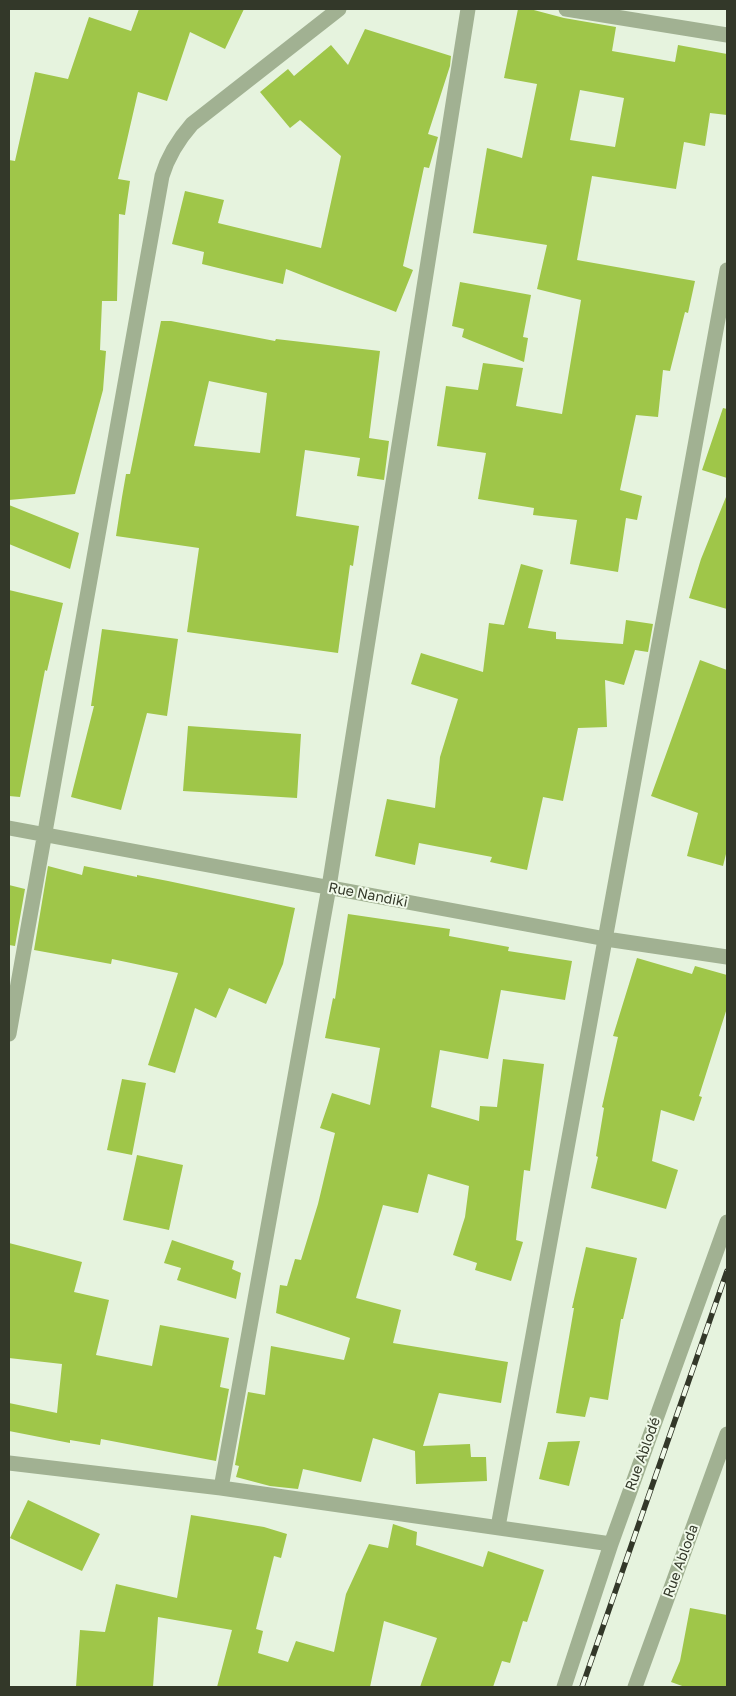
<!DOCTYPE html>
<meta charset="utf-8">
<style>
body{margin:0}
#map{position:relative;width:736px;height:1696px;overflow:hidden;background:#e6f3de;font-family:"Golos Text",sans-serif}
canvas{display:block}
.frame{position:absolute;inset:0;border:10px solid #333829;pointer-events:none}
</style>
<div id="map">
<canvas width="736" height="1696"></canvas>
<div class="frame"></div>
</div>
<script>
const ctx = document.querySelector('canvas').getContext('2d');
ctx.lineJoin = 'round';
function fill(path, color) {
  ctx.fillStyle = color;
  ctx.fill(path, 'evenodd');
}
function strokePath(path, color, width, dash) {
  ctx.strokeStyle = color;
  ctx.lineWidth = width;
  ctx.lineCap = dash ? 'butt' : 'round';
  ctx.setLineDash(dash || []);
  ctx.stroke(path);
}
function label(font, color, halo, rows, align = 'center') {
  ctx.font = font + ' "Golos Text",sans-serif';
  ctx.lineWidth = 4;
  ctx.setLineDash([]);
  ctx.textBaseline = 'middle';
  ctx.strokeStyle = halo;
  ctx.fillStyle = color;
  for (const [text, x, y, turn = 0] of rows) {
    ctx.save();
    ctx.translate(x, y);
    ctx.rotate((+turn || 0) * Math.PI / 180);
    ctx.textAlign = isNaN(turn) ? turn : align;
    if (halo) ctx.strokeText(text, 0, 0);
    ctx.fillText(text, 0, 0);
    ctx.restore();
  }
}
fill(new Path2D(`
 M 139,9 L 244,9 L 225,49 L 190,32 L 167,101 L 138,92 L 118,179 L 130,181 L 125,215 L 119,214 L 117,301 L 102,301 L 100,350 L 106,351 L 103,390 L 75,494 L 9,500 L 9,160 L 15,161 L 35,72 L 68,79 L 89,17 L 131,31 Z
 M 518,9 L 530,9 L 564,18 L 616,27 L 612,51 L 675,62 L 678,45 L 727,54 L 727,115 L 710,113 L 705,146 L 684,142 L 676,189 L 592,176 L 577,260 L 695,281 L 688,313 L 685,312 L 670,371 L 663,370 L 658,417 L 636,415 L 620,490 L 642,496 L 637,520 L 626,518 L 618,572 L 570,564 L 577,520 L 533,515 L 534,508 L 478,499 L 486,453 L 437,446 L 446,386 L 478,390 L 483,363 L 523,368 L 516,406 L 562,414 L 581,300 L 537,289 L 547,245 L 473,233 L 487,148 L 522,158 L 537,84 L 504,78 ZM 580,90 L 624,98 L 615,147 L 570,140 Z
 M 365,29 L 451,56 L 450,66 L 428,134 L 438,137 L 429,168 L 424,167 L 403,266 L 413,270 L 396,312 L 286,269 L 283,284 L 202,264 L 204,252 L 172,244 L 185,191 L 224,200 L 218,223 L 321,248 L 341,156 L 300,120 L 290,128 L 260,92 L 288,69 L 294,76 L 331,45 L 348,65 Z
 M 460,282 L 531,295 L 523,337 L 528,338 L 524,362 L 462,337 L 464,329 L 452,326 Z
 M 161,321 L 171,321 L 275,341 L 276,339 L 380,351 L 369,438 L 389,441 L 384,480 L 357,476 L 360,458 L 305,450 L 296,516 L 359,526 L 353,566 L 350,565 L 338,653 L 187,632 L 199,548 L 116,536 L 122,497 L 126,474 L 130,474 ZM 209,381 L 267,393 L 260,453 L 194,446 Z
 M 723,408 L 727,409 L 727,478 L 702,470 Z
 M 726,497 L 727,497 L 727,609 L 689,598 L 701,559 Z
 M 9,505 L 79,533 L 70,569 L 9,544 Z
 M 521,564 L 543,570 L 528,628 L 556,632 L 556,639 L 623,644 L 626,620 L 653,624 L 648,652 L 635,650 L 624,685 L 605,680 L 607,727 L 578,728 L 563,801 L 543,797 L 527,870 L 490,862 L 492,857 L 419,843 L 415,865 L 375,856 L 387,799 L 435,808 L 440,757 L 458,699 L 411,684 L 421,653 L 483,672 L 489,623 L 504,625 Z
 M 9,590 L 63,603 L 47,671 L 45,670 L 20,797 L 9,796 Z
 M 102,629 L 178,639 L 167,716 L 147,713 L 121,810 L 71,797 L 94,706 L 91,706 Z
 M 700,660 L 727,670 L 727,850 L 723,866 L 687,856 L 698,813 L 651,796 Z
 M 188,726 L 301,734 L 297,798 L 183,791 Z
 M 48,866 L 82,875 L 84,866 L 137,877 L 137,875 L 168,881 L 295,908 L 283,964 L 266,1004 L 229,988 L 216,1018 L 195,1008 L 175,1073 L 148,1065 L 178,973 L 112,959 L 111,964 L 34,950 Z
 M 9,885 L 25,889 L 15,946 L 9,945 Z
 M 348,914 L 450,929 L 449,936 L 509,947 L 508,951 L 572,961 L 565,1000 L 501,990 L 488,1059 L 440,1050 L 431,1107 L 479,1121 L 480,1106 L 497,1107 L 503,1059 L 544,1064 L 530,1171 L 524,1170 L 516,1240 L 523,1242 L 511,1281 L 475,1270 L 477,1263 L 453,1255 L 465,1217 L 469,1186 L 428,1174 L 418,1213 L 383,1205 L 356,1298 L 401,1310 L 393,1343 L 508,1362 L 501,1403 L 439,1393 L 423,1446 L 470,1444 L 471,1457 L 486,1457 L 487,1481 L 416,1484 L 415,1451 L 373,1438 L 361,1482 L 303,1469 L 298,1489 L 270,1486 L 236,1477 L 239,1466 L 235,1465 L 248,1392 L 265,1395 L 271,1346 L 344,1360 L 350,1338 L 276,1313 L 280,1285 L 287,1286 L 295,1259 L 301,1260 L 318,1204 L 335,1133 L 320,1128 L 332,1093 L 370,1105 L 380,1048 L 325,1038 L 333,998 L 335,999 Z
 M 637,958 L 692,974 L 695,966 L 727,975 L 727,1008 L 699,1096 L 702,1097 L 694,1121 L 661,1110 L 652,1161 L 678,1170 L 666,1209 L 591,1188 L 598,1157 L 596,1156 L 604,1108 L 602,1107 L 618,1037 L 613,1036 Z
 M 122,1079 L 146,1083 L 132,1155 L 107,1150 Z
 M 137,1155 L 183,1165 L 169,1230 L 123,1220 Z
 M 172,1240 L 234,1261 L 232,1269 L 241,1273 L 236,1299 L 177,1280 L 181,1268 L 164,1263 Z
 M 9,1243 L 82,1262 L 74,1292 L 109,1300 L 96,1355 L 152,1366 L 160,1325 L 229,1338 L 220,1387 L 229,1389 L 216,1461 L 101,1439 L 100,1445 L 70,1440 L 70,1443 L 9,1431 L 9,1403 L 57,1413 L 62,1364 L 9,1358 Z
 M 586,1247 L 637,1258 L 623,1319 L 621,1319 L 608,1400 L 590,1397 L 585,1417 L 556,1413 L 574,1308 L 572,1308 Z
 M 580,1441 L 569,1486 L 539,1479 L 548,1442 Z
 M 28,1500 L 100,1534 L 82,1571 L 10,1538 Z
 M 191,1515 L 264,1527 L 287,1534 L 281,1558 L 274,1556 L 256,1629 L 263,1631 L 258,1653 L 288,1662 L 296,1641 L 334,1652 L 346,1594 L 369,1544 L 388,1548 L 393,1524 L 417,1532 L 416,1545 L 483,1567 L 488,1551 L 544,1570 L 527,1622 L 523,1621 L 510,1663 L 502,1661 L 493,1687 L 420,1687 L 437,1638 L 384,1621 L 370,1687 L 217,1687 L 232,1630 L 158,1617 L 153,1687 L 76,1687 L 80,1630 L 105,1632 L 116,1584 L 177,1598 Z
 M 690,1608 L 727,1615 L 727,1687 L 685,1687 L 671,1682 L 680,1661 Z`), '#9fc649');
strokePath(new Path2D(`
 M 566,9 L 727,35
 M 9,828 L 606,939 L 727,957
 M 9,1034 L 162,176 C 168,156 178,140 192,124 L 339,9
 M 9,1463 L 221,1488 L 611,1544
 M 221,1488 L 329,887 L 468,9
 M 498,1527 L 727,270
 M 564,1687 L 611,1544 L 727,1222
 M 635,1687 L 727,1434`), '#a1b192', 15);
const rail = new Path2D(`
 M 582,1687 L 727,1271`);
strokePath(rail, '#333829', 5.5);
strokePath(rail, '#f1faea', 4, [11]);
label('14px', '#333829', '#f1faea', [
 ["Rue Nandiki",368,895,11],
 ["Rue Ablodé",643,1454,-70],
 ["Rue Abloda",681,1561,-70]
]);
</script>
